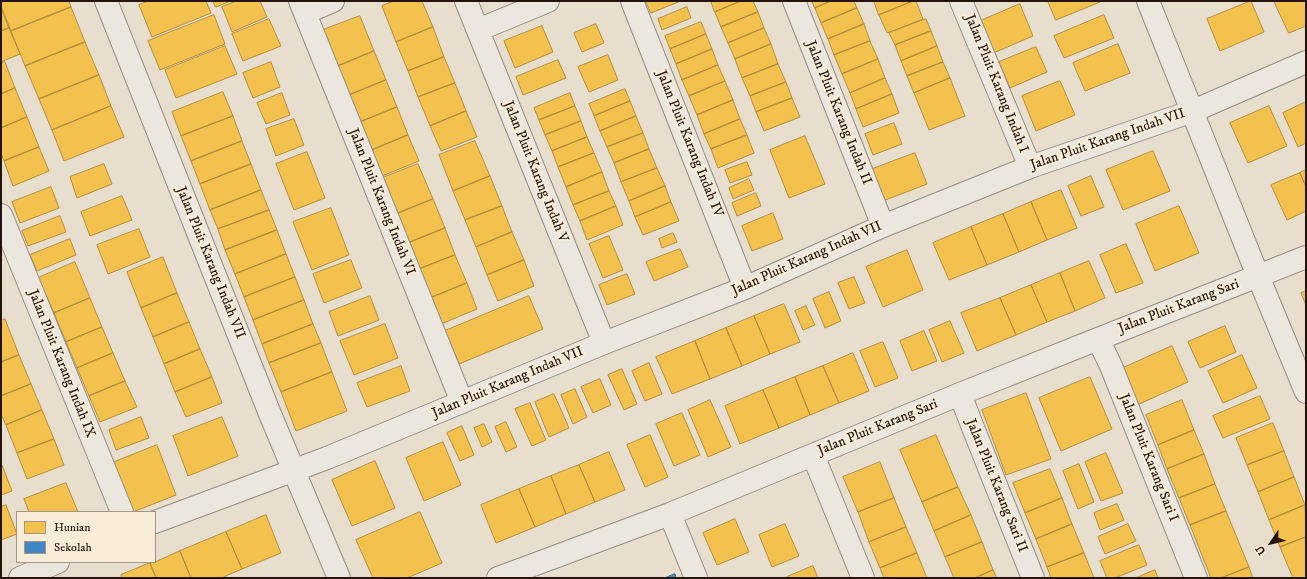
<!DOCTYPE html>
<style>
body{margin:0}
#map{position:relative;width:1307px;height:579px;overflow:hidden;background:#e8decd;font-family:"IM FELL DW Pica",serif}
canvas{display:block}
.frame{position:absolute;inset:0;border:2px solid #24140c;pointer-events:none}
.legend{position:absolute;left:16px;top:511px;width:140px;height:52px;box-sizing:border-box;background:#f7ecd7;border:1px solid #a39686;margin:0;padding:5px 7px;list-style:none;font-size:12px;color:#24140c}
.legend li{display:flex;align-items:center;gap:8px;height:20px}
.legend b{width:20px;border:1px solid #a39686}
.north{position:absolute;left:1251px;top:523px;width:40px;height:40px;-webkit-text-stroke:3px #f7ecd7;paint-order:stroke;rotate:235deg;font-size:11px;font-weight:700;line-height:16px;text-align:center;color:#24140c}
.north::after{content:'';display:block;margin:auto;width:14px;height:18px;background:#24140c;clip-path:polygon(50% 0,100% 100%,50% 72%,0 100%)}
</style>
<div id="map">
<canvas width="1307" height="579"></canvas>
<div class="frame"></div>
<ul class="legend">
<li><b style="height:11px;background:#f2c14e"></b>Hunian</li>
<li><b style="height:11px;background:#3f88c5"></b>Sekolah</li>
</ul>
<div class="north">U</div>
</div>
<script>
const ctx = document.querySelector('canvas').getContext('2d');
ctx.lineJoin = 'round';
function fill(path, color) {
  ctx.fillStyle = color;
  ctx.fill(path, 'evenodd');
}
function strokePath(path, color, width, dash) {
  ctx.strokeStyle = color;
  ctx.lineWidth = width;
  ctx.lineCap = dash ? 'butt' : 'round';
  ctx.setLineDash(dash || []);
  ctx.stroke(path);
}
function label(font, color, halo, rows, align = 'center') {
  ctx.font = font + ' "IM FELL DW Pica",serif';
  ctx.lineWidth = 4;
  ctx.setLineDash([]);
  ctx.textBaseline = 'middle';
  ctx.strokeStyle = halo;
  ctx.fillStyle = color;
  for (const [text, x, y, turn = 0] of rows) {
    ctx.save();
    ctx.translate(x, y);
    ctx.rotate((+turn || 0) * Math.PI / 180);
    ctx.textAlign = isNaN(turn) ? turn : align;
    if (halo) ctx.strokeText(text, 0, 0);
    ctx.fillText(text, 0, 0);
    ctx.restore();
  }
}
const homes = new Path2D(`
 M 1,1 L 69,1 L 71,7 L 11,31 L 1,6 Z
 M 149,1 L 206,1 L 211,13 L 152,37 L 139,5 Z
 M 213,1 L 231,1 L 216,7 Z
 M 237,1 L 260,1 L 267,17 L 232,32 L 222,7 Z
 M 394,1 L 422,1 L 433,27 L 396,42 L 382,6 Z
 M 646,1 L 681,1 L 651,13 Z
 M 711,1 L 741,1 L 715,12 Z
 M 741,1 L 753,1 L 758,12 L 721,27 L 715,12 Z
 M 812,1 L 831,1 L 815,8 Z
 M 831,1 L 854,1 L 857,8 L 821,23 L 815,8 Z
 M 874,1 L 913,1 L 879,15 Z
 M 913,1 L 916,1 L 923,19 L 887,33 L 879,15 Z
 M 1048,1 L 1099,1 L 1100,2 L 1056,20 Z
 M 1251,1 L 1264,32 L 1220,51 L 1207,19 Z
 M 1274,1 L 1306,1 L 1306,26 L 1289,33 Z
 M 1020,4 L 1033,36 L 991,54 L 978,22 Z
 M 71,7 L 85,42 L 25,66 L 11,31 Z
 M 687,7 L 691,18 L 662,30 L 658,19 Z
 M 1,8 L 9,28 L 1,31 Z
 M 857,8 L 864,24 L 828,39 L 821,23 Z
 M 758,12 L 764,28 L 728,43 L 721,27 Z
 M 214,15 L 225,44 L 160,70 L 148,41 Z
 M 1104,15 L 1114,38 L 1064,58 L 1054,36 Z
 M 360,16 L 374,51 L 338,66 L 323,30 Z
 M 269,19 L 281,46 L 243,61 L 232,34 Z
 M 926,19 L 931,31 L 895,45 L 889,33 Z
 M 701,22 L 706,34 L 670,49 L 665,36 Z
 M 596,24 L 604,43 L 582,52 L 574,33 Z
 M 864,24 L 870,41 L 834,55 L 828,39 Z
 M 542,26 L 553,52 L 515,68 L 504,41 Z
 M 433,27 L 444,57 L 408,71 L 396,42 Z
 M 9,28 L 20,54 L 1,62 L 1,31 Z
 M 764,28 L 771,44 L 735,59 L 728,43 Z
 M 931,31 L 937,46 L 901,61 L 895,45 Z
 M 706,34 L 712,49 L 676,64 L 670,49 Z
 M 870,41 L 878,59 L 842,74 L 834,55 Z
 M 85,42 L 99,75 L 39,99 L 25,66 Z
 M 771,44 L 778,64 L 742,78 L 735,59 Z
 M 1118,44 L 1130,73 L 1085,91 L 1073,63 Z
 M 225,46 L 237,74 L 176,98 L 165,70 Z
 M 937,46 L 943,62 L 907,76 L 901,61 Z
 M 1036,47 L 1047,72 L 1010,88 L 999,62 Z
 M 712,49 L 718,65 L 682,80 L 676,64 Z
 M 374,51 L 386,80 L 349,95 L 338,66 Z
 M 608,55 L 618,80 L 589,92 L 578,67 Z
 M 444,57 L 455,83 L 418,97 L 408,71 Z
 M 878,59 L 885,78 L 850,93 L 842,74 Z
 M 558,60 L 566,78 L 523,95 L 516,77 Z
 M 5,62 L 15,88 L 1,94 L 1,63 Z
 M 271,62 L 280,87 L 253,98 L 243,73 Z
 M 943,62 L 950,78 L 914,93 L 907,76 Z
 M 778,64 L 786,82 L 750,96 L 742,78 Z
 M 718,65 L 725,81 L 689,96 L 682,80 Z
 M 99,75 L 111,106 L 52,130 L 39,99 Z
 M 885,78 L 892,94 L 856,109 L 850,93 Z
 M 950,78 L 965,116 L 929,130 L 914,93 Z
 M 386,80 L 397,107 L 360,122 L 349,95 Z
 M 725,81 L 733,100 L 697,115 L 689,96 Z
 M 1060,81 L 1075,115 L 1036,131 L 1022,96 Z
 M 786,82 L 792,98 L 756,112 L 750,96 Z
 M 455,83 L 466,111 L 430,126 L 418,97 Z
 M 15,88 L 27,117 L 1,128 L 1,94 Z
 M 625,89 L 630,101 L 594,116 L 589,104 Z
 M 223,92 L 233,116 L 181,136 L 172,112 Z
 M 282,93 L 290,115 L 266,124 L 257,103 Z
 M 570,93 L 575,106 L 539,120 L 534,108 Z
 M 892,94 L 899,113 L 863,127 L 856,109 Z
 M 792,98 L 800,117 L 764,131 L 756,112 Z
 M 733,100 L 740,119 L 704,134 L 697,115 Z
 M 630,101 L 636,116 L 600,131 L 594,116 Z
 M 1306,102 L 1306,143 L 1298,147 L 1283,113 Z
 M 111,106 L 124,137 L 64,161 L 52,130 Z
 M 575,106 L 581,121 L 545,135 L 539,120 Z
 M 1269,106 L 1287,146 L 1248,163 L 1230,123 Z
 M 397,107 L 408,135 L 372,150 L 360,122 Z
 M 466,111 L 477,137 L 441,151 L 430,126 Z
 M 233,116 L 242,141 L 191,161 L 181,136 Z
 M 636,116 L 643,133 L 607,147 L 600,131 Z
 M 27,117 L 39,147 L 4,161 L 1,154 L 1,128 Z
 M 294,119 L 304,145 L 276,156 L 266,129 Z
 M 740,119 L 747,135 L 711,149 L 704,134 Z
 M 581,121 L 587,137 L 552,151 L 545,135 Z
 M 894,123 L 902,144 L 873,155 L 865,134 Z
 M 643,133 L 649,149 L 614,163 L 607,147 Z
 M 408,135 L 419,161 L 382,176 L 372,150 Z
 M 747,135 L 754,153 L 718,168 L 711,149 Z
 M 805,136 L 825,184 L 789,198 L 770,150 Z
 M 587,137 L 594,153 L 558,167 L 552,151 Z
 M 242,141 L 251,164 L 200,184 L 191,161 Z
 M 475,141 L 490,176 L 453,191 L 439,155 Z
 M 39,147 L 49,171 L 13,186 L 4,161 Z
 M 649,149 L 657,168 L 621,182 L 614,163 Z
 M 1153,151 L 1170,191 L 1123,210 L 1106,170 Z
 M 307,152 L 325,198 L 294,210 L 276,164 Z
 M 594,153 L 602,172 L 566,187 L 558,167 Z
 M 915,153 L 927,184 L 883,201 L 870,170 Z
 M 747,162 L 752,175 L 730,183 L 725,170 Z
 M 104,164 L 112,184 L 77,198 L 70,177 Z
 M 251,164 L 261,190 L 210,210 L 200,184 Z
 M 418,164 L 433,199 L 396,214 L 382,178 Z
 M 657,168 L 665,186 L 629,201 L 621,182 Z
 M 1306,170 L 1306,187 L 1300,173 Z
 M 602,172 L 609,191 L 573,205 L 566,187 Z
 M 1300,173 L 1306,187 L 1306,211 L 1287,220 L 1271,185 Z
 M 490,176 L 502,206 L 465,220 L 453,191 Z
 M 1091,176 L 1104,207 L 1081,216 L 1068,186 Z
 M 749,179 L 754,190 L 733,199 L 729,188 Z
 M 665,186 L 671,202 L 635,217 L 629,201 Z
 M 51,187 L 59,208 L 20,223 L 12,202 Z
 M 261,190 L 269,210 L 218,229 L 210,210 Z
 M 1061,190 L 1077,228 L 1047,240 L 1031,202 Z
 M 609,191 L 616,206 L 580,221 L 573,205 Z
 M 756,193 L 761,206 L 737,216 L 732,203 Z
 M 122,196 L 132,220 L 90,236 L 81,212 Z
 M 433,199 L 445,228 L 408,243 L 396,214 Z
 M 671,202 L 679,221 L 643,235 L 635,217 Z
 M 1031,202 L 1047,240 L 1019,252 L 1003,214 Z
 M 502,206 L 512,232 L 476,247 L 465,220 Z
 M 616,206 L 623,225 L 587,240 L 580,221 Z
 M 1179,206 L 1199,253 L 1155,271 L 1136,224 Z
 M 331,208 L 349,255 L 312,270 L 293,222 Z
 M 269,210 L 277,230 L 225,250 L 218,229 Z
 M 773,213 L 783,239 L 752,251 L 742,226 Z
 M 1003,214 L 1019,252 L 987,265 L 971,227 Z
 M 60,216 L 66,232 L 28,246 L 22,231 Z
 M 971,227 L 987,265 L 949,280 L 933,243 Z
 M 445,228 L 455,255 L 419,269 L 408,243 Z
 M 139,229 L 150,257 L 108,274 L 97,245 Z
 M 277,230 L 286,254 L 235,274 L 225,250 Z
 M 512,232 L 524,260 L 487,275 L 476,247 Z
 M 673,233 L 677,242 L 662,248 L 659,239 Z
 M 609,236 L 623,270 L 603,278 L 589,244 Z
 M 70,239 L 76,255 L 37,271 L 30,255 Z
 M 1126,244 L 1143,283 L 1116,293 L 1100,255 Z
 M 680,249 L 688,267 L 654,281 L 646,262 Z
 M 907,250 L 923,290 L 883,307 L 866,267 Z
 M 286,254 L 295,277 L 244,297 L 235,274 Z
 M 455,255 L 467,283 L 430,298 L 419,269 Z
 M 163,257 L 177,293 L 141,308 L 127,272 Z
 M 351,260 L 362,288 L 324,303 L 313,274 Z
 M 524,260 L 534,286 L 498,301 L 487,275 Z
 M 1089,261 L 1105,298 L 1075,311 L 1060,273 Z
 M 75,262 L 90,298 L 54,313 L 38,278 Z
 M 1060,273 L 1075,311 L 1047,322 L 1031,285 Z
 M 627,274 L 635,294 L 607,305 L 599,285 Z
 M 295,277 L 304,300 L 253,320 L 244,297 Z
 M 854,277 L 865,303 L 849,309 L 838,283 Z
 M 467,283 L 477,309 L 441,324 L 430,298 Z
 M 1031,285 L 1047,322 L 1016,335 L 1000,298 Z
 M 1306,291 L 1306,305 L 1301,293 Z
 M 829,292 L 841,321 L 825,328 L 813,299 Z
 M 177,293 L 189,322 L 153,337 L 141,308 Z
 M 370,296 L 379,320 L 338,336 L 329,312 Z
 M 529,296 L 543,329 L 459,364 L 445,331 Z
 M 90,298 L 102,327 L 66,342 L 54,313 Z
 M 1000,298 L 1016,335 L 977,351 L 961,313 Z
 M 304,300 L 313,324 L 262,344 L 253,320 Z
 M 784,304 L 800,342 L 770,354 L 754,316 Z
 M 806,306 L 815,325 L 803,330 L 795,311 Z
 M 754,316 L 770,354 L 742,366 L 726,328 Z
 M 5,319 L 19,355 L 1,362 L 1,321 Z
 M 950,321 L 964,353 L 942,362 L 929,330 Z
 M 189,322 L 200,349 L 164,364 L 153,337 Z
 M 313,324 L 321,343 L 269,363 L 262,344 Z
 M 385,324 L 398,358 L 354,375 L 340,341 Z
 M 1225,326 L 1236,352 L 1200,368 L 1188,342 Z
 M 102,327 L 113,353 L 77,368 L 66,342 Z
 M 726,328 L 742,366 L 710,379 L 695,341 Z
 M 924,331 L 937,361 L 912,371 L 900,341 Z
 M 695,341 L 710,379 L 672,394 L 656,357 Z
 M 883,342 L 898,378 L 875,387 L 860,351 Z
 M 321,343 L 332,372 L 281,392 L 269,363 Z
 M 1172,346 L 1188,382 L 1137,405 L 1121,369 Z
 M 200,349 L 212,377 L 175,392 L 164,364 Z
 M 113,353 L 125,381 L 89,396 L 77,368 Z
 M 853,353 L 869,391 L 839,403 L 823,366 Z
 M 19,355 L 31,384 L 1,396 L 1,362 Z
 M 1242,355 L 1257,388 L 1223,403 L 1208,371 Z
 M 649,363 L 662,394 L 645,401 L 632,371 Z
 M 401,366 L 410,391 L 367,407 L 357,383 Z
 M 823,366 L 839,403 L 810,415 L 795,377 Z
 M 622,369 L 637,404 L 624,410 L 608,375 Z
 M 332,372 L 347,411 L 296,431 L 281,392 Z
 M 212,377 L 222,403 L 186,417 L 175,392 Z
 M 795,377 L 810,415 L 779,428 L 763,390 Z
 M 1090,377 L 1112,429 L 1061,451 L 1039,398 Z
 M 600,379 L 611,405 L 593,413 L 581,387 Z
 M 125,381 L 137,407 L 100,422 L 89,396 Z
 M 31,384 L 42,410 L 6,425 L 1,414 L 1,396 Z
 M 575,389 L 587,417 L 573,424 L 561,395 Z
 M 763,390 L 779,428 L 740,444 L 725,406 Z
 M 1026,393 L 1051,459 L 1006,475 L 982,410 Z
 M 554,394 L 569,428 L 549,437 L 535,402 Z
 M 1260,396 L 1270,419 L 1223,438 L 1213,416 Z
 M 710,400 L 731,447 L 708,457 L 688,410 Z
 M 1182,400 L 1194,430 L 1158,445 L 1146,415 Z
 M 530,403 L 546,440 L 532,446 L 515,409 Z
 M 42,410 L 54,439 L 17,453 L 6,425 Z
 M 682,413 L 700,455 L 674,466 L 656,424 Z
 M 141,417 L 149,438 L 116,450 L 109,430 Z
 M 222,417 L 238,456 L 188,476 L 173,436 Z
 M 506,422 L 517,447 L 506,452 L 495,427 Z
 M 1273,423 L 1284,451 L 1247,465 L 1236,438 Z
 M 484,424 L 492,442 L 482,447 L 474,428 Z
 M 462,426 L 474,455 L 460,461 L 447,433 Z
 M 1194,430 L 1204,454 L 1167,469 L 1158,445 Z
 M 650,435 L 668,477 L 645,487 L 627,445 Z
 M 936,435 L 958,487 L 922,502 L 900,450 Z
 M 54,439 L 64,465 L 27,479 L 17,453 Z
 M 443,442 L 461,485 L 424,501 L 406,458 Z
 M 157,445 L 176,495 L 133,512 L 112,463 Z
 M 1284,451 L 1294,477 L 1258,492 L 1247,465 Z
 M 609,452 L 625,490 L 595,502 L 579,465 Z
 M 1106,453 L 1123,493 L 1101,501 L 1085,462 Z
 M 1204,454 L 1215,484 L 1179,498 L 1167,469 Z
 M 375,461 L 395,508 L 352,526 L 332,480 Z
 M 880,462 L 894,498 L 858,512 L 843,477 Z
 M 1079,464 L 1094,502 L 1078,509 L 1063,471 Z
 M 1,465 L 2,465 L 12,491 L 1,495 Z
 M 579,465 L 595,502 L 566,514 L 551,476 Z
 M 1050,469 L 1062,498 L 1025,513 L 1013,483 Z
 M 551,476 L 566,514 L 535,527 L 519,489 Z
 M 1294,477 L 1305,505 L 1269,520 L 1258,492 Z
 M 66,483 L 78,512 L 29,512 L 24,499 Z
 M 1215,484 L 1226,511 L 1190,525 L 1179,498 Z
 M 958,487 L 971,515 L 934,531 L 922,502 Z
 M 519,489 L 535,527 L 496,543 L 481,505 Z
 M 894,498 L 906,527 L 869,542 L 858,512 Z
 M 1062,498 L 1072,524 L 1036,539 L 1025,513 Z
 M 1117,504 L 1124,520 L 1100,530 L 1094,513 Z
 M 6,505 L 17,534 L 1,540 L 1,507 Z
 M 1305,505 L 1306,537 L 1280,547 L 1269,520 Z
 M 1226,511 L 1249,567 L 1221,578 L 1211,578 L 1190,525 Z
 M 420,512 L 442,563 L 407,578 L 373,578 L 356,540 Z
 M 266,515 L 281,553 L 242,569 L 226,532 Z
 M 971,515 L 982,542 L 945,557 L 934,531 Z
 M 735,519 L 749,552 L 717,565 L 703,533 Z
 M 785,524 L 799,556 L 772,567 L 759,535 Z
 M 1072,524 L 1084,553 L 1047,567 L 1036,539 Z
 M 1128,524 L 1136,541 L 1105,554 L 1098,537 Z
 M 906,527 L 917,553 L 880,568 L 869,542 Z
 M 226,532 L 242,569 L 221,578 L 191,578 L 180,551 Z
 M 1306,537 L 1306,578 L 1293,578 L 1280,547 Z
 M 982,542 L 993,570 L 975,578 L 954,578 L 945,557 Z
 M 1139,545 L 1147,565 L 1115,578 L 1107,578 L 1100,561 Z
 M 180,551 L 191,578 L 156,578 L 150,563 L 155,562 Z
 M 917,553 L 927,578 L 884,578 L 880,568 Z
 M 1084,553 L 1094,578 L 1051,578 L 1047,567 Z
 M 150,563 L 156,578 L 122,578 L 121,575 Z
 M 813,566 L 818,578 L 788,578 L 787,577 Z
 M 1249,567 L 1253,578 L 1221,578 Z
 M 993,570 L 997,578 L 975,578 Z
 M 1155,570 L 1158,578 L 1136,578 Z`);
fill(homes, '#f2c14e');
strokePath(homes, '#b48d3a', 1);
const schools = new Path2D(`
 M 675,574 L 676,578 L 665,578 Z`);
fill(schools, '#3f88c5');
strokePath(schools, '#37658e', 1);
const minor = new Path2D(`
 M 300,1 L 462,402
 M 466,1 L 604,343
 M 632,1 L 745,288
 M 794,1 L 883,226
 M 961,1 L 1030,167
 M 305,13 L 333,1
 M 478,30 L 548,1
 M 1,215 L 122,512
 M 1098,339 L 1111,366 L 1196,578
 M 960,394 L 970,420 L 1033,578
 M 813,455 L 863,578
 M 670,514 L 696,578
 M 155,522 L 327,458 L 604,343 L 745,288 L 883,226 L 1030,167 L 1193,111 L 1306,62
 M 20,578 L 58,562
 M 498,578 L 670,514 L 960,394 L 1098,339 L 1258,276 L 1306,257`);
const tertiary = new Path2D(`
 M 106,1 L 270,414 L 339,578
 M 1148,1 L 1258,276 L 1306,392`);
strokePath(minor, '#938c82', 24);
strokePath(tertiary, '#938c82', 24);
strokePath(minor, '#ece7de', 22);
strokePath(tertiary, '#ece7de', 22);
label('14px', '#24140c', '#f7ecd7', [
 ["Jalan Pluit Karang Indah I",996,84,68],
 ["Jalan Pluit Karang Indah II",838,113,68],
 ["Jalan Pluit Karang Indah VII",1108,140,-19],
 ["Jalan Pluit Karang Indah IV",689,144,68],
 ["Jalan Pluit Karang Indah V",535,172,68],
 ["Jalan Pluit Karang Indah VI",381,202,68],
 ["Jalan Pluit Karang Indah VII",807,259,-24],
 ["Jalan Pluit Karang Indah VII",210,263,68],
 ["Jalan Pluit Karang Sari",1179,307,-21],
 ["Jalan Pluit Karang Indah IX",61,364,68],
 ["Jalan Pluit Karang Indah VII",508,383,-23],
 ["Jalan Pluit Karang Sari",878,428,-22],
 ["Jalan Pluit Karang Sari I",1148,458,68],
 ["Jalan Pluit Karang Sari II",996,486,68]
]);
</script>
